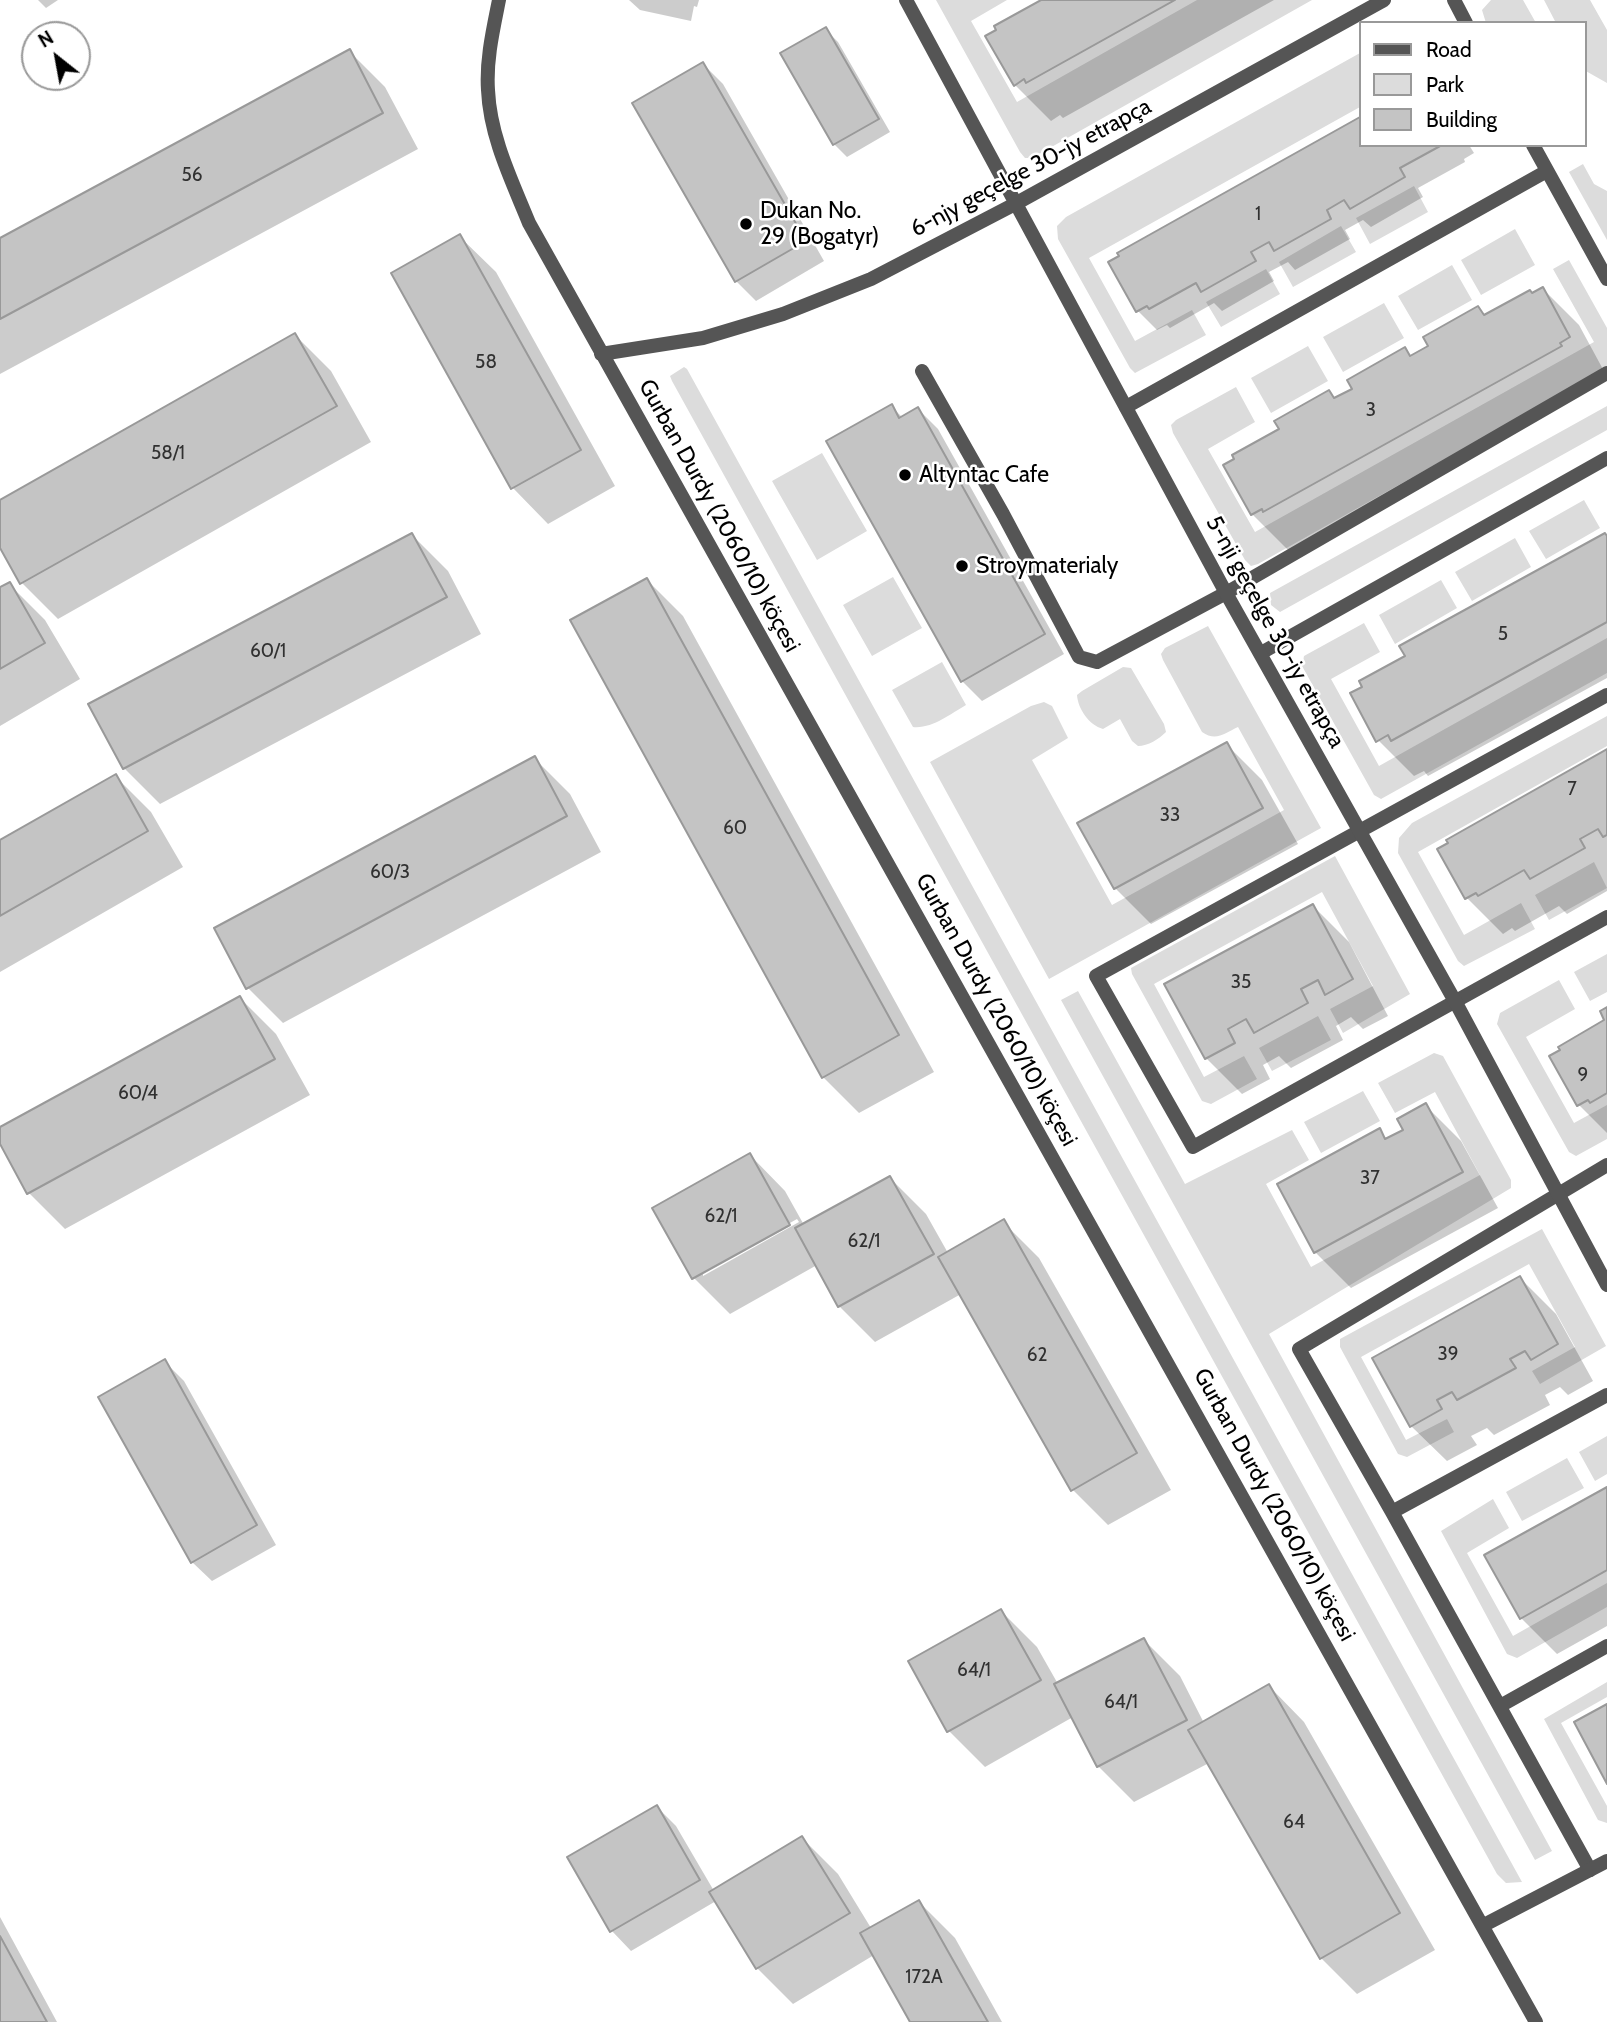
<!DOCTYPE html>
<meta charset="utf-8">
<style>
body{margin:0}
#map{position:relative;width:1607px;height:2022px;overflow:hidden;background:#fff;font-family:Cabin,sans-serif}
canvas{display:block}
.legend{position:absolute;left:1359px;top:21px;width:228px;height:126px;box-sizing:border-box;background:#fff;border:2px solid #999;margin:0;padding:9px 12px;list-style:none;font-size:21px;color:#000}
.legend li{display:flex;align-items:center;gap:14px;height:35px}
.legend b{width:35px;border:2px solid #999}
.north{position:absolute;left:21px;top:21px;width:70px;height:70px;box-sizing:border-box;background:#fff;border:2px solid #999;border-radius:50%;rotate:329deg;font-size:19px;font-weight:700;line-height:28px;text-align:center;color:#000}
.north::after{content:'';display:block;margin:auto;width:24px;height:32px;background:#000;clip-path:polygon(50% 0,100% 100%,50% 72%,0 100%)}
</style>
<div id="map">
<canvas width="1607" height="2022"></canvas>
<ul class="legend">
<li><b style="height:9px;background:#555"></b>Road</li>
<li><b style="height:19px;background:#dcdcdc"></b>Park</li>
<li><b style="height:19px;background:#c4c4c4"></b>Building</li>
</ul>
<div class="north">N</div>
</div>
<script>
const ctx = document.querySelector('canvas').getContext('2d');
ctx.lineJoin = 'round';
function fill(path, color) {
  ctx.fillStyle = color;
  ctx.fill(path, 'evenodd');
}
function strokePath(path, color, width, dash) {
  ctx.strokeStyle = color;
  ctx.lineWidth = width;
  ctx.lineCap = dash ? 'butt' : 'round';
  ctx.setLineDash(dash || []);
  ctx.stroke(path);
}
function label(font, color, halo, rows, align = 'center') {
  ctx.font = font + ' Cabin,sans-serif';
  ctx.lineWidth = 5;
  ctx.setLineDash([]);
  ctx.textBaseline = 'middle';
  ctx.strokeStyle = halo;
  ctx.fillStyle = color;
  for (const [text, x, y, turn = 0] of rows) {
    ctx.save();
    ctx.translate(x, y);
    ctx.rotate((+turn || 0) * Math.PI / 180);
    ctx.textAlign = isNaN(turn) ? turn : align;
    if (halo) ctx.strokeText(text, 0, 0);
    ctx.fillText(text, 0, 0);
    ctx.restore();
  }
}
fill(new Path2D(`
 M 936,0 L 1007,0 L 971,21 L 1017,102 L 1197,0 L 1312,0 L 1032,158 L 1025,158 L 1020,152 Z
 M 1491,0 L 1523,0 L 1536,23 L 1486,23 L 1482,10 Z
 M 1544,0 L 1590,0 L 1607,30 L 1607,83 L 1584,70 L 1584,23 L 1556,23 Z
 M 1360,53 L 1360,107 L 1089,258 L 1135,341 L 1192,310 L 1206,335 L 1135,373 L 1130,368 L 1058,239 L 1057,226 L 1066,217 Z
 M 1583,164 L 1594,184 L 1607,191 L 1607,240 L 1569,172 Z
 M 1414,186 L 1428,212 L 1370,244 L 1356,218 Z
 M 1341,226 L 1356,252 L 1293,287 L 1279,262 Z
 M 1515,229 L 1535,265 L 1481,295 L 1461,260 Z
 M 1569,260 L 1607,328 L 1607,368 L 1258,564 L 1251,566 L 1245,560 L 1173,433 L 1171,425 L 1176,420 L 1236,387 L 1255,422 L 1208,449 L 1255,532 L 1594,342 L 1553,269 Z
 M 1452,265 L 1472,300 L 1418,330 L 1398,296 Z
 M 1266,269 L 1280,294 L 1221,327 L 1206,302 Z
 M 1384,303 L 1404,338 L 1343,372 L 1323,337 Z
 M 1308,346 L 1328,381 L 1271,413 L 1251,378 Z
 M 684,367 L 687,369 L 1522,1882 L 1506,1883 L 1497,1874 L 672,381 L 670,376 Z
 M 1607,406 L 1607,430 L 1280,612 L 1271,605 L 1270,593 Z
 M 822,453 L 867,531 L 817,560 L 772,481 Z
 M 1584,500 L 1600,528 L 1546,559 L 1529,531 Z
 M 1515,538 L 1531,567 L 1472,601 L 1455,572 Z
 M 893,577 L 922,628 L 872,656 L 843,605 Z
 M 1441,580 L 1457,608 L 1395,644 L 1379,615 Z
 M 1364,623 L 1380,652 L 1331,679 L 1379,766 L 1607,638 L 1607,673 L 1381,799 L 1374,795 L 1302,666 L 1304,656 Z
 M 1208,626 L 1321,828 L 1049,979 L 930,762 L 1031,706 L 1044,702 L 1052,706 L 1068,738 L 1032,760 L 1112,905 L 1284,810 L 1238,727 C 1225,733 1216,742 1202,732 L 1163,660 L 1161,654 L 1165,648 Z
 M 942,662 L 966,705 C 950,714 932,729 913,727 L 892,690 Z
 M 1123,667 L 1131,668 L 1164,724 L 1166,732 C 1159,739 1148,746 1138,746 L 1132,741 L 1120,719 L 1103,729 C 1089,725 1078,709 1077,695 L 1082,691 Z
 M 1607,716 L 1607,746 L 1418,852 L 1464,935 L 1521,903 L 1535,929 L 1464,966 L 1458,961 L 1398,853 L 1399,838 L 1412,823 Z
 M 1335,856 L 1410,994 L 1343,1033 L 1330,1009 L 1373,986 L 1322,892 L 1154,984 L 1204,1077 L 1244,1056 L 1257,1079 L 1211,1104 L 1202,1101 L 1132,974 L 1131,968 Z
 M 1594,862 L 1607,888 L 1549,920 L 1535,895 Z
 M 1607,954 L 1607,992 L 1590,1001 L 1574,972 Z
 M 1559,980 L 1575,1009 L 1526,1037 L 1574,1123 L 1607,1105 L 1607,1139 L 1576,1156 L 1569,1152 L 1497,1024 L 1500,1013 Z
 M 1078,991 L 1185,1184 L 1292,1130 L 1309,1160 L 1266,1184 L 1311,1267 L 1480,1175 L 1435,1092 L 1395,1113 L 1378,1083 L 1434,1053 L 1443,1056 L 1511,1180 L 1511,1188 L 1269,1334 L 1552,1851 L 1535,1860 L 1061,1000 Z
 M 1318,1016 L 1331,1040 L 1272,1071 L 1259,1048 Z
 M 1363,1091 L 1380,1121 L 1321,1153 L 1304,1122 Z
 M 1542,1229 L 1606,1346 L 1540,1384 L 1532,1371 L 1575,1347 L 1529,1264 L 1361,1357 L 1406,1440 L 1447,1419 L 1454,1432 L 1407,1457 L 1398,1454 L 1340,1347 L 1340,1339 Z
 M 1607,1436 L 1607,1474 L 1595,1481 L 1579,1452 Z
 M 1567,1458 L 1584,1488 L 1522,1521 L 1506,1492 Z
 M 1493,1499 L 1509,1528 L 1467,1553 L 1513,1636 L 1607,1583 L 1607,1607 L 1517,1658 L 1507,1654 L 1441,1531 Z
 M 1607,1682 L 1607,1697 L 1561,1723 L 1607,1806 L 1607,1823 L 1598,1820 L 1544,1719 Z`), '#dcdcdc');
fill(new Path2D(`
 M 38,0 L 58,0 L 46,8 Z
 M 629,0 L 699,0 L 697,7 L 694,6 L 691,21 L 640,10 Z
 M 1043,0 L 1274,0 L 1063,118 L 1060,115 L 1051,121 L 1015,85 Z
 M 825,29 L 838,42 L 890,132 L 847,157 L 834,144 Z
 M 349,51 L 385,87 L 418,149 L 0,374 L 0,240 Z
 M 703,64 L 723,84 L 824,261 L 756,301 L 736,281 L 634,104 Z
 M 1360,119 L 1360,145 L 1469,145 L 1474,153 L 1464,159 L 1465,162 L 1418,188 L 1423,197 L 1371,227 L 1363,220 L 1345,230 L 1350,239 L 1295,270 L 1288,262 L 1269,272 L 1274,281 L 1222,311 L 1214,303 L 1170,328 L 1167,325 L 1157,330 L 1138,311 L 1120,254 Z
 M 460,237 L 496,272 L 615,486 L 548,524 L 513,488 L 393,274 Z
 M 1543,289 L 1579,325 L 1605,373 L 1288,550 L 1252,514 L 1281,430 L 1329,392 L 1336,399 L 1355,389 L 1405,350 L 1412,357 L 1430,347 L 1478,309 L 1486,316 Z
 M 295,335 L 331,371 L 371,442 L 58,619 L 22,583 L 0,544 L 0,502 Z
 M 891,406 L 903,418 L 918,409 L 938,429 L 1064,654 L 982,701 L 962,681 Z
 M 412,535 L 448,571 L 481,634 L 160,804 L 124,768 Z
 M 1607,537 L 1607,678 L 1428,776 L 1424,771 L 1414,776 L 1378,740 L 1407,657 Z
 M 647,580 L 683,616 L 934,1072 L 859,1113 L 823,1077 Z
 M 9,584 L 45,620 L 80,679 L 0,726 L 0,589 Z
 M 1226,744 L 1262,780 L 1298,844 L 1151,924 L 1115,888 Z
 M 1607,751 L 1607,891 L 1567,914 L 1559,906 L 1515,931 L 1512,928 L 1503,934 L 1467,898 Z
 M 534,758 L 570,794 L 601,852 L 283,1023 L 247,987 Z
 M 115,776 L 151,812 L 183,867 L 0,972 L 0,842 Z
 M 1313,906 L 1349,942 L 1388,1016 L 1363,1029 L 1351,1017 L 1336,1026 L 1343,1040 L 1291,1068 L 1279,1056 L 1263,1065 L 1270,1079 L 1242,1094 L 1206,1058 Z
 M 240,998 L 276,1034 L 310,1095 L 65,1229 L 29,1193 L 0,1141 L 0,1129 Z
 M 1607,1009 L 1607,1133 L 1579,1105 L 1607,1021 Z
 M 1425,1105 L 1461,1141 L 1498,1208 L 1351,1288 L 1315,1252 L 1379,1131 L 1388,1140 L 1405,1131 Z
 M 750,1155 L 785,1191 L 804,1225 L 890,1178 L 926,1214 L 948,1253 L 1003,1222 L 1039,1258 L 1171,1490 L 1108,1525 L 1072,1489 L 961,1294 L 875,1342 L 839,1306 L 817,1265 L 730,1314 L 694,1278 L 654,1208 ZM 797,1219 L 799,1222 L 703,1276 L 703,1272 Z
 M 1520,1278 L 1556,1314 L 1593,1381 L 1568,1395 L 1560,1387 L 1545,1395 L 1550,1405 L 1494,1435 L 1487,1428 L 1471,1436 L 1477,1445 L 1447,1461 L 1411,1426 Z
 M 164,1361 L 184,1381 L 276,1545 L 212,1581 L 192,1562 Z
 M 1607,1489 L 1607,1626 L 1557,1654 L 1521,1618 Z
 M 1001,1611 L 1037,1647 L 1058,1684 L 1144,1640 L 1180,1676 L 1204,1723 L 1269,1686 L 1304,1722 L 1435,1950 L 1357,1994 L 1321,1958 L 1209,1763 L 1134,1802 L 1098,1766 L 1073,1717 L 985,1767 L 949,1731 Z
 M 657,1807 L 676,1826 L 714,1891 L 802,1838 L 838,1874 L 871,1928 L 919,1902 L 955,1938 L 1002,2022 L 912,2022 L 874,1955 L 793,2004 L 757,1968 L 716,1901 L 631,1951 L 612,1931 L 569,1857 Z
 M 0,1917 L 57,2022 L 0,2022 Z`), '#0003');
const building = new Path2D(`
 M 1041,0 L 1175,0 L 1026,83 L 1024,79 L 1014,86 L 985,36 L 996,30 L 994,26 Z
 M 826,27 L 879,119 L 833,145 L 780,53 Z
 M 350,49 L 383,113 L 0,319 L 0,238 Z
 M 703,62 L 806,241 L 735,282 L 632,103 Z
 M 1360,117 L 1360,145 L 1442,145 L 1400,168 L 1405,177 L 1350,209 L 1344,200 L 1327,210 L 1331,219 L 1274,251 L 1269,242 L 1251,252 L 1256,261 L 1201,292 L 1196,283 L 1149,309 L 1147,306 L 1136,312 L 1108,262 L 1119,256 L 1117,253 Z
 M 460,234 L 581,450 L 511,489 L 391,273 Z
 M 1543,287 L 1570,337 L 1560,343 L 1562,346 L 1263,512 L 1262,509 L 1251,515 L 1223,465 L 1234,459 L 1232,455 L 1279,429 L 1274,421 L 1329,390 L 1334,398 L 1352,389 L 1347,380 L 1405,347 L 1410,356 L 1428,346 L 1423,337 L 1478,306 L 1484,315 L 1530,290 L 1532,293 Z
 M 295,333 L 337,406 L 20,584 L 0,548 L 0,500 Z
 M 892,404 L 899,418 L 918,407 L 1045,634 L 961,682 L 826,441 Z
 M 412,533 L 447,597 L 123,769 L 88,704 Z
 M 1605,533 L 1607,536 L 1607,622 L 1391,741 L 1388,735 L 1376,742 L 1350,693 L 1362,687 L 1359,681 L 1405,656 L 1399,646 Z
 M 647,578 L 899,1035 L 822,1078 L 570,620 Z
 M 10,582 L 45,643 L 0,669 L 0,587 Z
 M 1227,742 L 1263,808 L 1114,889 L 1077,823 Z
 M 1607,749 L 1607,835 L 1603,837 L 1598,829 L 1580,839 L 1585,848 L 1530,879 L 1524,870 L 1478,896 L 1476,893 L 1465,899 L 1437,849 L 1448,843 L 1446,840 Z
 M 535,756 L 567,816 L 246,989 L 214,928 Z
 M 116,774 L 148,831 L 0,916 L 0,840 Z
 M 1313,904 L 1353,979 L 1325,995 L 1318,980 L 1301,989 L 1308,1003 L 1254,1033 L 1246,1019 L 1228,1029 L 1235,1043 L 1205,1059 L 1164,984 Z
 M 240,996 L 275,1059 L 27,1194 L 0,1144 L 0,1127 Z
 M 1607,1007 L 1607,1093 L 1590,1103 L 1588,1100 L 1577,1106 L 1549,1056 L 1560,1050 L 1558,1047 L 1604,1020 L 1600,1011 Z
 M 1426,1103 L 1463,1172 L 1314,1253 L 1277,1184 L 1380,1128 L 1385,1139 L 1403,1130 L 1397,1119 Z
 M 750,1153 L 790,1225 L 692,1279 L 652,1208 Z
 M 890,1176 L 934,1254 L 838,1307 L 795,1228 Z
 M 1004,1219 L 1137,1453 L 1071,1491 L 938,1257 Z
 M 1520,1276 L 1558,1344 L 1531,1360 L 1525,1351 L 1510,1359 L 1516,1368 L 1457,1400 L 1452,1392 L 1437,1400 L 1442,1409 L 1410,1427 L 1372,1358 Z
 M 165,1359 L 257,1525 L 191,1563 L 98,1397 Z
 M 1607,1487 L 1607,1570 L 1520,1619 L 1484,1555 Z
 M 1001,1609 L 1041,1680 L 947,1732 L 908,1661 Z
 M 1144,1638 L 1187,1720 L 1097,1767 L 1054,1684 Z
 M 1269,1684 L 1400,1913 L 1320,1959 L 1188,1730 Z
 M 1607,1704 L 1607,1784 L 1574,1722 Z
 M 657,1805 L 700,1880 L 610,1932 L 567,1857 Z
 M 802,1836 L 850,1913 L 756,1969 L 709,1892 Z
 M 919,1900 L 988,2022 L 910,2022 L 860,1933 Z
 M 0,1936 L 47,2022 L 0,2022 Z`);
fill(building, '#c4c4c4');
strokePath(building, '#999', 2);
strokePath(new Path2D(`
 M 1454,0 L 1466,23
 M 1533,145 L 1607,279
 M 922,371 L 1003,514 L 1079,657 L 1097,662 L 1226,593 L 1607,373
 M 1126,407 L 1547,171
 M 1261,653 L 1607,458
 M 1607,695 L 1096,976 L 1193,1147 L 1607,917
 M 1392,1512 L 1607,1395
 M 1500,1706 L 1607,1646
 M 1590,1870 L 1392,1512 L 1299,1349 L 1607,1165`), '#555', 14);
strokePath(new Path2D(`
 M 499,0 C 493,30 486,60 488,90 C 490,137 512,181 529,223 L 1536,2022
 M 906,0 L 1226,593 L 1456,1003 L 1607,1285
 M 601,354 L 703,338 L 783,314 L 871,279 L 1015,204 L 1384,0
 M 1484,1925 L 1607,1861`), '#555', 14);
for (const [x, y, r, color] of [
 [746,224,7,"#000"],
 [905,475,7,"#000"],
 [962,566,7,"#000"]
]) {
  const dot = new Path2D();
  dot.arc(x, y, r, 0, 2 * Math.PI);
  ctx.fillStyle = color;
  ctx.fill(dot);
  strokePath(dot, '#fff', 2.5);
}
label('19px', '#313131', null, [
 ["56",192,175],
 ["1",1258,214],
 ["58",486,362],
 ["3",1371,410],
 ["58/1",168,453],
 ["5",1503,634],
 ["60/1",268,651],
 ["7",1572,789],
 ["33",1170,815],
 ["60",735,828],
 ["60/3",390,872],
 ["35",1241,982],
 ["9",1583,1075],
 ["60/4",138,1093],
 ["37",1370,1178],
 ["62/1",721,1216],
 ["62/1",864,1241],
 ["39",1448,1354],
 ["62",1037,1355],
 ["64/1",974,1670],
 ["64/1",1121,1702],
 ["64",1294,1822],
 ["172A",924,1977]
]);
label('23px', '#000', '#fff', [
 ["6-njy geçelge 30-jy etrapça",1031,168,-28],
 ["Gurban Durdy (2060/10) köçesi",719,516,61],
 ["5-nji geçelge 30-jy etrapça",1275,632,61],
 ["Gurban Durdy (2060/10) köçesi",996,1010,61],
 ["Gurban Durdy (2060/10) köçesi",1274,1505,61]
]);
label('23px', '#000', '#fff', [
 ["Dukan No.",760,211],
 ["29 (Bogatyr)",760,237],
 ["Altyntac Cafe",919,475],
 ["Stroymaterialy",976,566]
], 'left');
</script>
